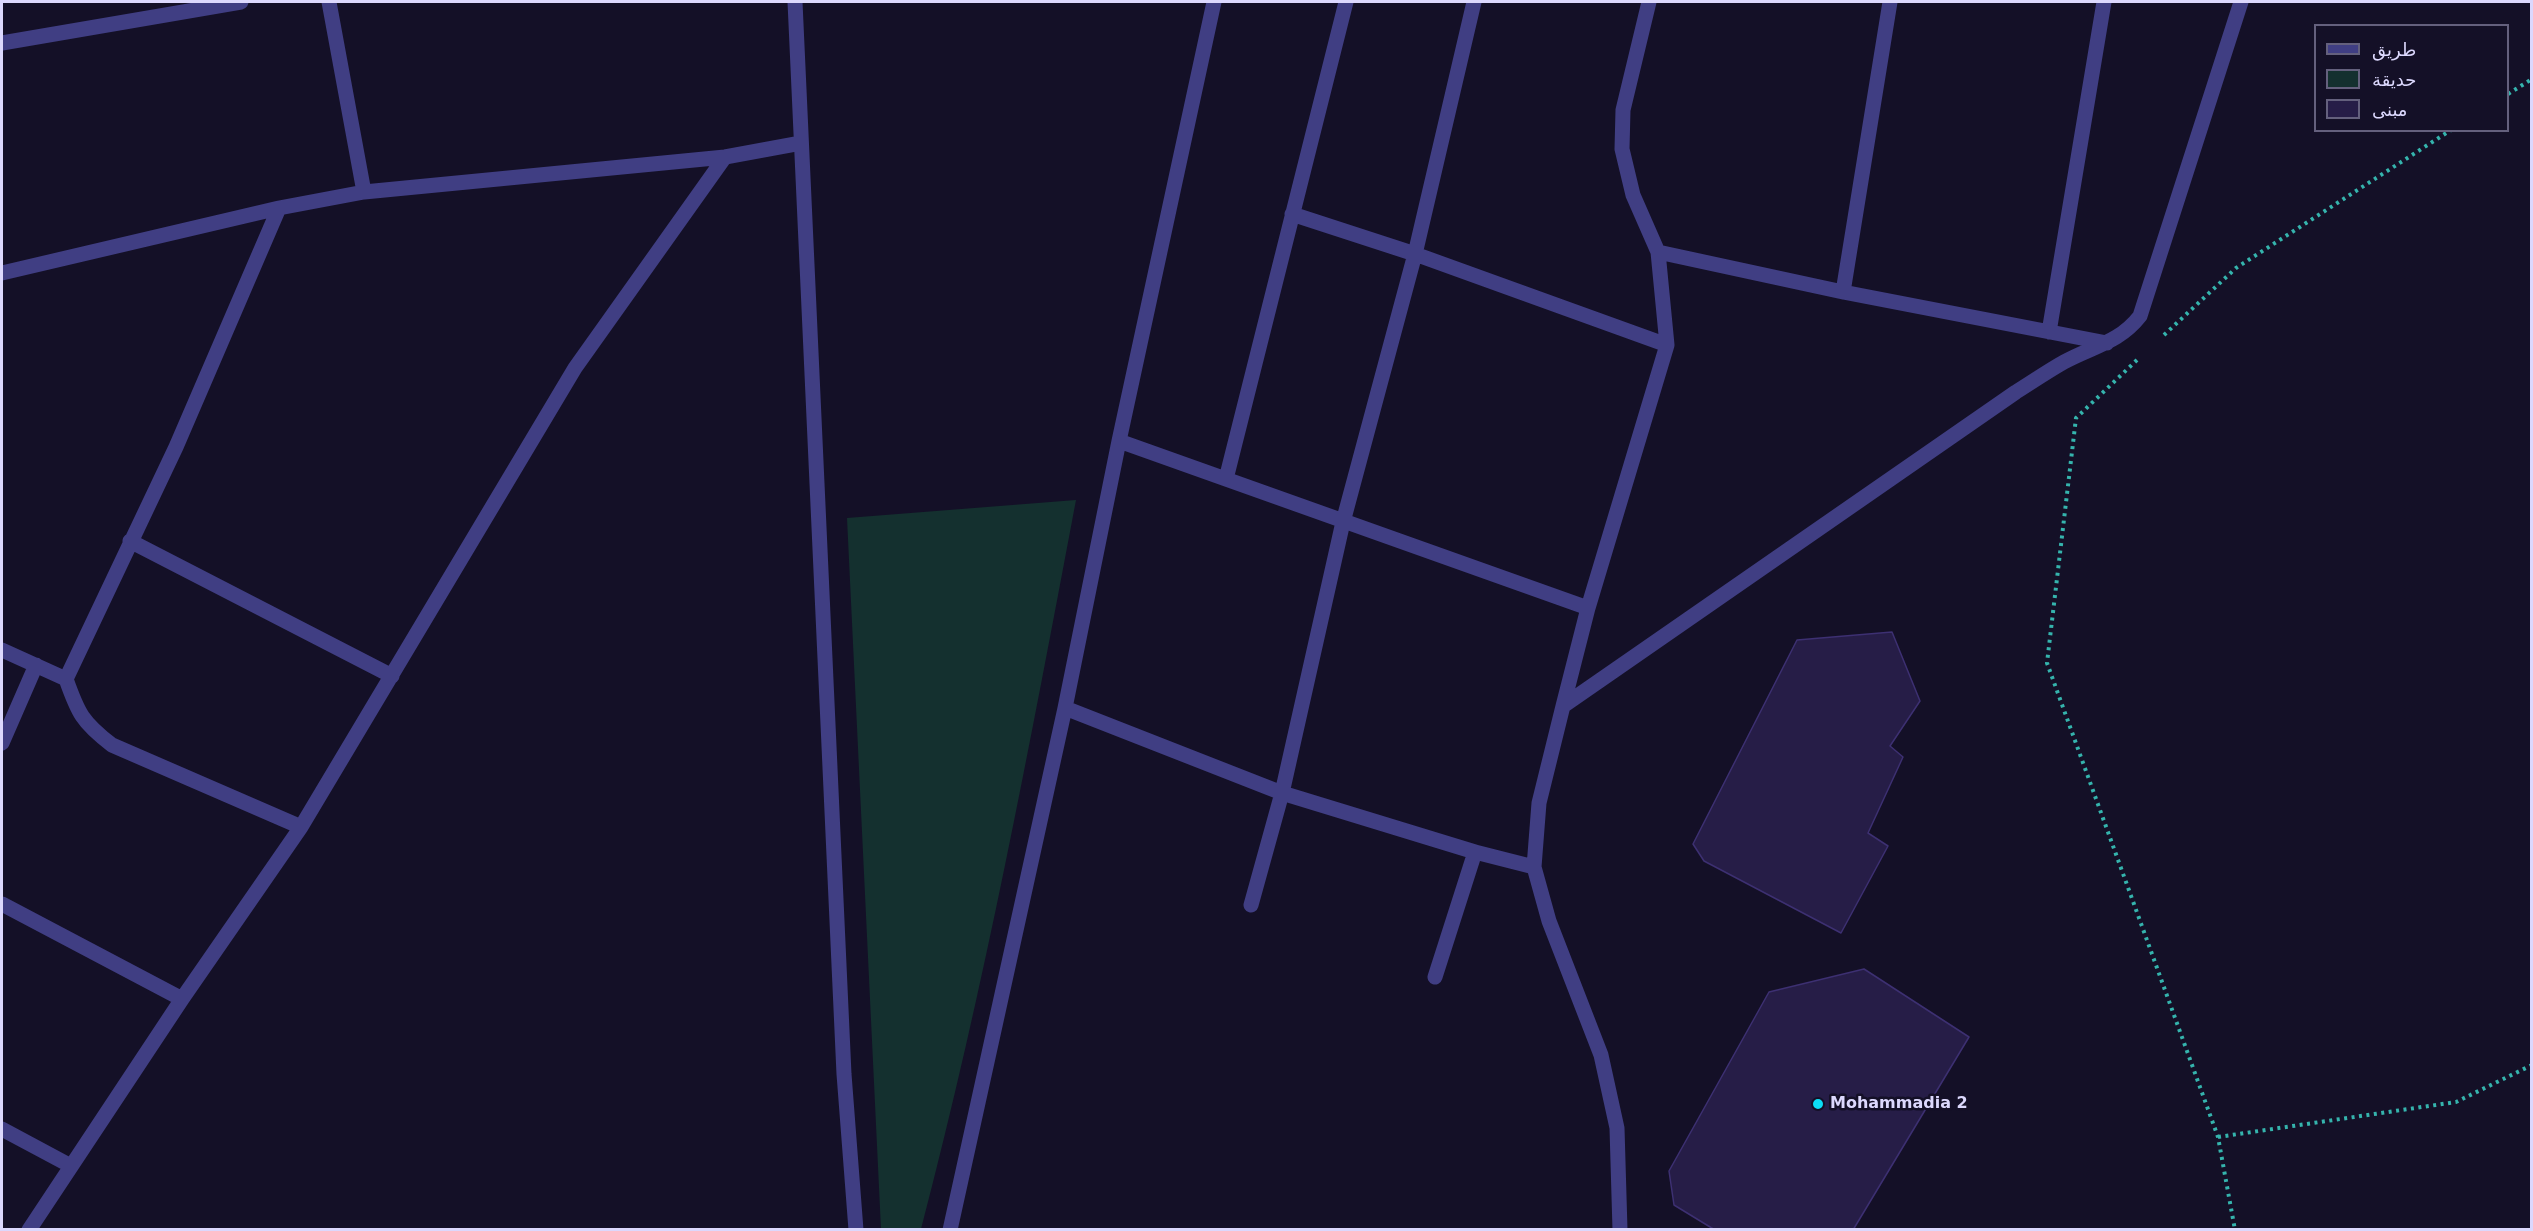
<!DOCTYPE html>
<meta charset="utf-8">
<style>
body{margin:0}
#map{position:relative;width:2533px;height:1231px;overflow:hidden;background:#141027;font-family:"DejaVu Sans","Noto Sans Arabic",sans-serif}
canvas{display:block}
.frame{position:absolute;inset:0;border:3px solid #dcd8fd;pointer-events:none}
.legend{position:absolute;left:2314px;top:24px;width:195px;height:108px;box-sizing:border-box;background:#141027;border:2px solid #64607d;margin:0;padding:8px 10px;list-style:none;font-size:18px;color:#dcd8fd}
.legend li{display:flex;align-items:center;gap:12px;height:30px}
.legend b{width:30px;border:2px solid #64607d}
</style>
<div id="map">
<canvas width="2533" height="1231"></canvas>
<div class="frame"></div>
<ul class="legend">
<li><b style="height:8px;background:#403e83"></b>طريق</li>
<li><b style="height:16px;background:#14302f"></b>حديقة</li>
<li><b style="height:16px;background:#261d47"></b>مبنى</li>
</ul>
</div>
<script>
const ctx = document.querySelector('canvas').getContext('2d');
ctx.lineJoin = 'round';
function fill(path, color) {
  ctx.fillStyle = color;
  ctx.fill(path, 'evenodd');
}
function strokePath(path, color, width, dash) {
  ctx.strokeStyle = color;
  ctx.lineWidth = width;
  ctx.lineCap = dash ? 'butt' : 'round';
  ctx.setLineDash(dash || []);
  ctx.stroke(path);
}
function label(font, color, halo, rows, align = 'center') {
  ctx.font = font + ' "DejaVu Sans",sans-serif';
  ctx.lineWidth = 5;
  ctx.setLineDash([]);
  ctx.textBaseline = 'middle';
  ctx.strokeStyle = halo;
  ctx.fillStyle = color;
  for (const [text, x, y, turn = 0] of rows) {
    ctx.save();
    ctx.translate(x, y);
    ctx.rotate((+turn || 0) * Math.PI / 180);
    ctx.textAlign = isNaN(turn) ? turn : align;
    if (halo) ctx.strokeText(text, 0, 0);
    ctx.fillText(text, 0, 0);
    ctx.restore();
  }
}
fill(new Path2D(`
 M 1076,500 C 1030,744 984,989 921,1229 L 881,1229 L 847,518 Z`), '#14302f');
const building = new Path2D(`
 M 1892,632 L 1920,701 L 1890,746 L 1903,757 L 1868,833 L 1888,846 L 1841,933 L 1704,861 L 1693,844 L 1797,640 Z
 M 1864,969 L 1969,1037 L 1853,1230 L 1715,1230 L 1674,1205 L 1669,1171 L 1769,992 Z`);
fill(building, '#261d47');
strokePath(building, '#3d3072', 1.5);
strokePath(new Path2D(`
 M 2508,94 L 2532,79
 M 2164,335 L 2236,268 L 2451,130
 M 2137,360 L 2076,418 L 2047,663 L 2218,1137 L 2235,1230
 M 2218,1137 L 2456,1102 L 2532,1065`), '#35b4ad', 4, [3, 4.5]);
strokePath(new Path2D(`
 M 329,2 L 364,192
 M 795,2 L 844,1074 L 856,1230
 M 1890,2 L 1843,292 L 2107,343
 M 2,43 L 241,2
 M 1292,214 L 1415,254 L 1667,345
 M 1658,252 L 1843,292
 M 2,273 L 279,208 L 364,192 L 725,157 L 801,143
 M 2049,332 L 2104,2
 M 1119,441 L 1588,608
 M 1226,479 L 1346,2
 M 130,541 L 392,676
 M 2,650 L 66,679 C 78,713 82,722 112,745 L 301,827
 M 66,679 L 176,447 L 279,208
 M 1563,706 L 2016,392 C 2032,382 2048,371 2064,362 C 2093,346 2119,343 2140,316 L 2241,2
 M 1065,708 L 1282,793 L 1475,852 L 1534,867
 M 2,743 L 36,665
 M 2,904 L 182,999
 M 1251,905 L 1282,793 L 1343,522 L 1415,254 L 1474,2
 M 1435,977 L 1475,852
 M 2,1129 L 71,1166
 M 29,1230 L 182,999 L 301,827 L 575,368 L 725,157
 M 950,1230 L 1065,708 L 1119,441 L 1214,2
 M 1620,1230 L 1617,1128 L 1601,1055 L 1549,921 L 1534,867 L 1539,803 L 1563,706 L 1588,608 L 1667,345 L 1658,252 L 1633,195 L 1622,149 L 1623,110 L 1649,2`), '#403e83', 15);
for (const [x, y, r, color] of [
 [1818,1104,6,"#0cddf5"]
]) {
  const dot = new Path2D();
  dot.arc(x, y, r, 0, 2 * Math.PI);
  ctx.fillStyle = color;
  ctx.fill(dot);
  strokePath(dot, '#141027', 2);
}
label('bold 16px', '#dcd8fd', '#141027', [
 ["Mohammadia 2",1830,1104]
], 'left');
</script>
